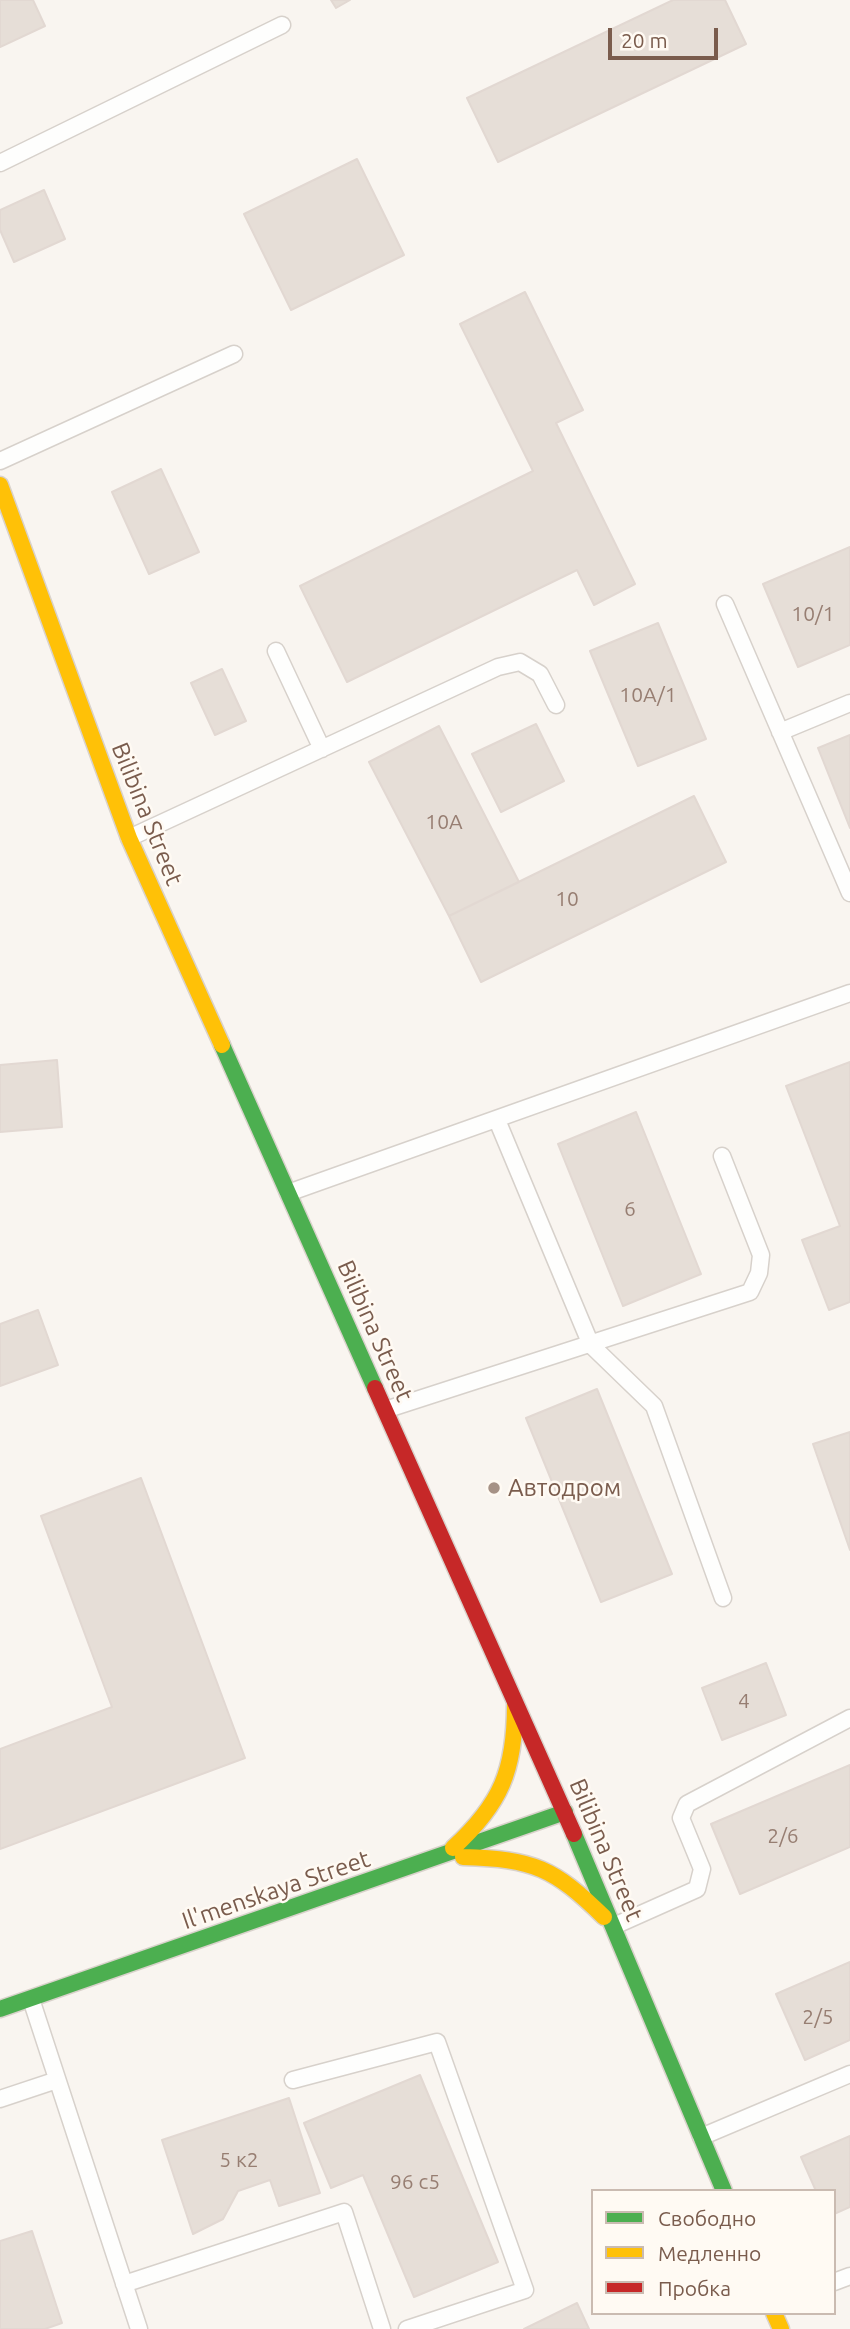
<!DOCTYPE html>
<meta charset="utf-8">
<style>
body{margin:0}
#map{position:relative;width:850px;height:2329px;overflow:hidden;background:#f9f5f0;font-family:Ubuntu,sans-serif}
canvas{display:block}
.legend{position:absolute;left:591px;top:2189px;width:245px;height:126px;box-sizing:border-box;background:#fffaf3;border:2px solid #cabbb1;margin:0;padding:9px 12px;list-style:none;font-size:21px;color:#7a5c4d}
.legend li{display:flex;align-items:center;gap:14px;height:35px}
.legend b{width:35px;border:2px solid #cabbb1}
.scale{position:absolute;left:608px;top:28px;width:110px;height:32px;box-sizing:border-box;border:4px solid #7a5c4d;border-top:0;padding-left:9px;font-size:21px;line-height:24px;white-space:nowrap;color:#7a5c4d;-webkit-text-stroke:5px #fffaf3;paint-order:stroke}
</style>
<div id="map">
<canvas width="850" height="2329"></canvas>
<ul class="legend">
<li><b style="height:9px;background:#4caf50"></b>Свободно</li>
<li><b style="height:9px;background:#ffc107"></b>Медленно</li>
<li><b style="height:9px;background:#c62828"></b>Пробка</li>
</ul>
<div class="scale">20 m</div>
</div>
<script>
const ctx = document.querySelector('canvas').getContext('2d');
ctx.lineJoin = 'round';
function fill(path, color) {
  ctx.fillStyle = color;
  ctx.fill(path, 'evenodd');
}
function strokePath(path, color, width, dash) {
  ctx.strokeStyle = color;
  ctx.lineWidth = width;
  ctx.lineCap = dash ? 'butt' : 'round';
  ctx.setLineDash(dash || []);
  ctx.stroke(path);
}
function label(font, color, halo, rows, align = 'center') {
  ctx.font = font + ' Ubuntu,sans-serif';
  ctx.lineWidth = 5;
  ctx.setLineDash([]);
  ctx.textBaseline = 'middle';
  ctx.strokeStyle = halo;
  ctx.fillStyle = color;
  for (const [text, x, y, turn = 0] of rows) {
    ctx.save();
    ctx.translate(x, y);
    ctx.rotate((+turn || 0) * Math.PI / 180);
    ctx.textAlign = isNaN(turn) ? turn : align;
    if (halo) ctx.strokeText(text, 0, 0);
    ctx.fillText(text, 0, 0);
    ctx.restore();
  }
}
const building = new Path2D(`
 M 0,0 L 33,0 L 45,26 L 0,47 Z
 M 331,0 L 350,0 L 336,8 Z
 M 673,0 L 725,0 L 746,44 L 498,162 L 467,98 Z
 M 357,159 L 404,255 L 291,310 L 244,214 Z
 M 44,190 L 65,239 L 14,262 L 0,230 L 0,210 Z
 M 525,292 L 583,410 L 556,423 L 635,584 L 594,605 L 577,570 L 347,682 L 300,586 L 533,471 L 460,324 Z
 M 161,469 L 199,552 L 149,574 L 112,492 Z
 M 850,547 L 850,645 L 798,667 L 763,584 Z
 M 658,623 L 706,739 L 638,766 L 590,651 Z
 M 222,669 L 246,721 L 215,735 L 191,683 Z
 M 536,724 L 564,781 L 501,812 L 472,754 Z
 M 439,726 L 519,882 L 449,916 L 369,762 Z
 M 850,735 L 850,828 L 818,748 Z
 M 694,796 L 726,862 L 481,982 L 449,916 Z
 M 57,1060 L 62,1127 L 0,1132 L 0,1065 Z
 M 850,1062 L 850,1302 L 829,1310 L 802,1240 L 840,1226 L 786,1086 Z
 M 636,1112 L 701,1274 L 623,1306 L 558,1144 Z
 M 38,1310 L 58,1365 L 0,1386 L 0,1324 Z
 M 597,1389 L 672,1574 L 601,1602 L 526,1418 Z
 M 850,1432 L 850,1550 L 813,1444 Z
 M 141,1478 L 245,1758 L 0,1849 L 0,1749 L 112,1707 L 41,1516 Z
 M 766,1663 L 786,1715 L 722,1740 L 702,1688 Z
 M 850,1765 L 850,1847 L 740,1894 L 711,1824 Z
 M 850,1962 L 850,2040 L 805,2060 L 776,1994 Z
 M 420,2075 L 498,2262 L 414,2297 L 363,2175 L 331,2188 L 304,2123 Z
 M 289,2098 L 320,2193 L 279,2206 L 270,2180 L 238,2191 L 223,2219 L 193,2234 L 162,2140 Z
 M 850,2136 L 850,2207 L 834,2214 L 834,2191 L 816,2191 L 801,2157 Z
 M 32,2231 L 62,2323 L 45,2329 L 0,2329 L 0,2241 Z
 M 577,2303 L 589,2329 L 524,2329 Z`);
fill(building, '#e6ded7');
strokePath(building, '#e2d8d2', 2);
const lane = new Path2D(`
 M 0,163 L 282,25
 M 0,461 L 234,354
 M 725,604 L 850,893
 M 276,651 L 322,749
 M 780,732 L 850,703
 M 129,838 L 498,667 L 520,662 L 540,674 L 556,705
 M 497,1120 L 591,1345 L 654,1406 L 723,1598
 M 288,1193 L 850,993
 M 385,1410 L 750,1292 L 759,1273 L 761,1255 L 722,1156
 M 614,1926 L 697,1889 L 702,1869 L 681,1818 L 687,1804 L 850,1718
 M 31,1999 L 139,2329
 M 293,2080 L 437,2042 L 525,2290 L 407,2329
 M 0,2099 L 57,2080
 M 701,2137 L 850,2074
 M 834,2282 L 850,2276
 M 124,2284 L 344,2212 L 382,2329`);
const fast = new Path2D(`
 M 222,1045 L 375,1388
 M 574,1834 L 724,2191
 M 0,2009 L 565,1812`);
const slow = new Path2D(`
 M 0,485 L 129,838 L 222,1045
 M 453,1848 C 501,1804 515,1770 515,1705
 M 463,1857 C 534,1859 554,1868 604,1917
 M 774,2313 L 781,2329`);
const jam = new Path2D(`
 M 375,1388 L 574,1834`);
strokePath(lane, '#d7d1cb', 19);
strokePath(fast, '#d9d2cb', 19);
strokePath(slow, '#d9d2cb', 19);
strokePath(jam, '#d9d2cb', 19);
strokePath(lane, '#fefefd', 16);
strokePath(fast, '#4caf50', 16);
strokePath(slow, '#ffc107', 16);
strokePath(jam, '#c62828', 16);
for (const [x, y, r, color] of [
 [494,1488,7,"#a69286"]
]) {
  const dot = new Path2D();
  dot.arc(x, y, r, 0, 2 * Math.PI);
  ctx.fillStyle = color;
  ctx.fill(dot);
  strokePath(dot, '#fffaf3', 2.5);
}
label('21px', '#977e72', null, [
 ["10/1",813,614],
 ["10А/1",648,695],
 ["10А",444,822],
 ["10",567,899],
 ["6",630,1209],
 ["4",744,1701],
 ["2/6",783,1836],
 ["2/5",818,2017],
 ["5 к2",239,2160],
 ["96 с5",415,2182]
]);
label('24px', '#7a5c4d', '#fffaf3', [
 ["Bilibina Street",147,814,68],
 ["Bilibina Street",375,1331,66],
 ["Bilibina Street",606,1850,67],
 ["Il'menskaya Street",276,1890,-19]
]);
label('24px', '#7a5c4d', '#fffaf3', [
 ["Автодром",508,1488]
], 'left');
</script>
